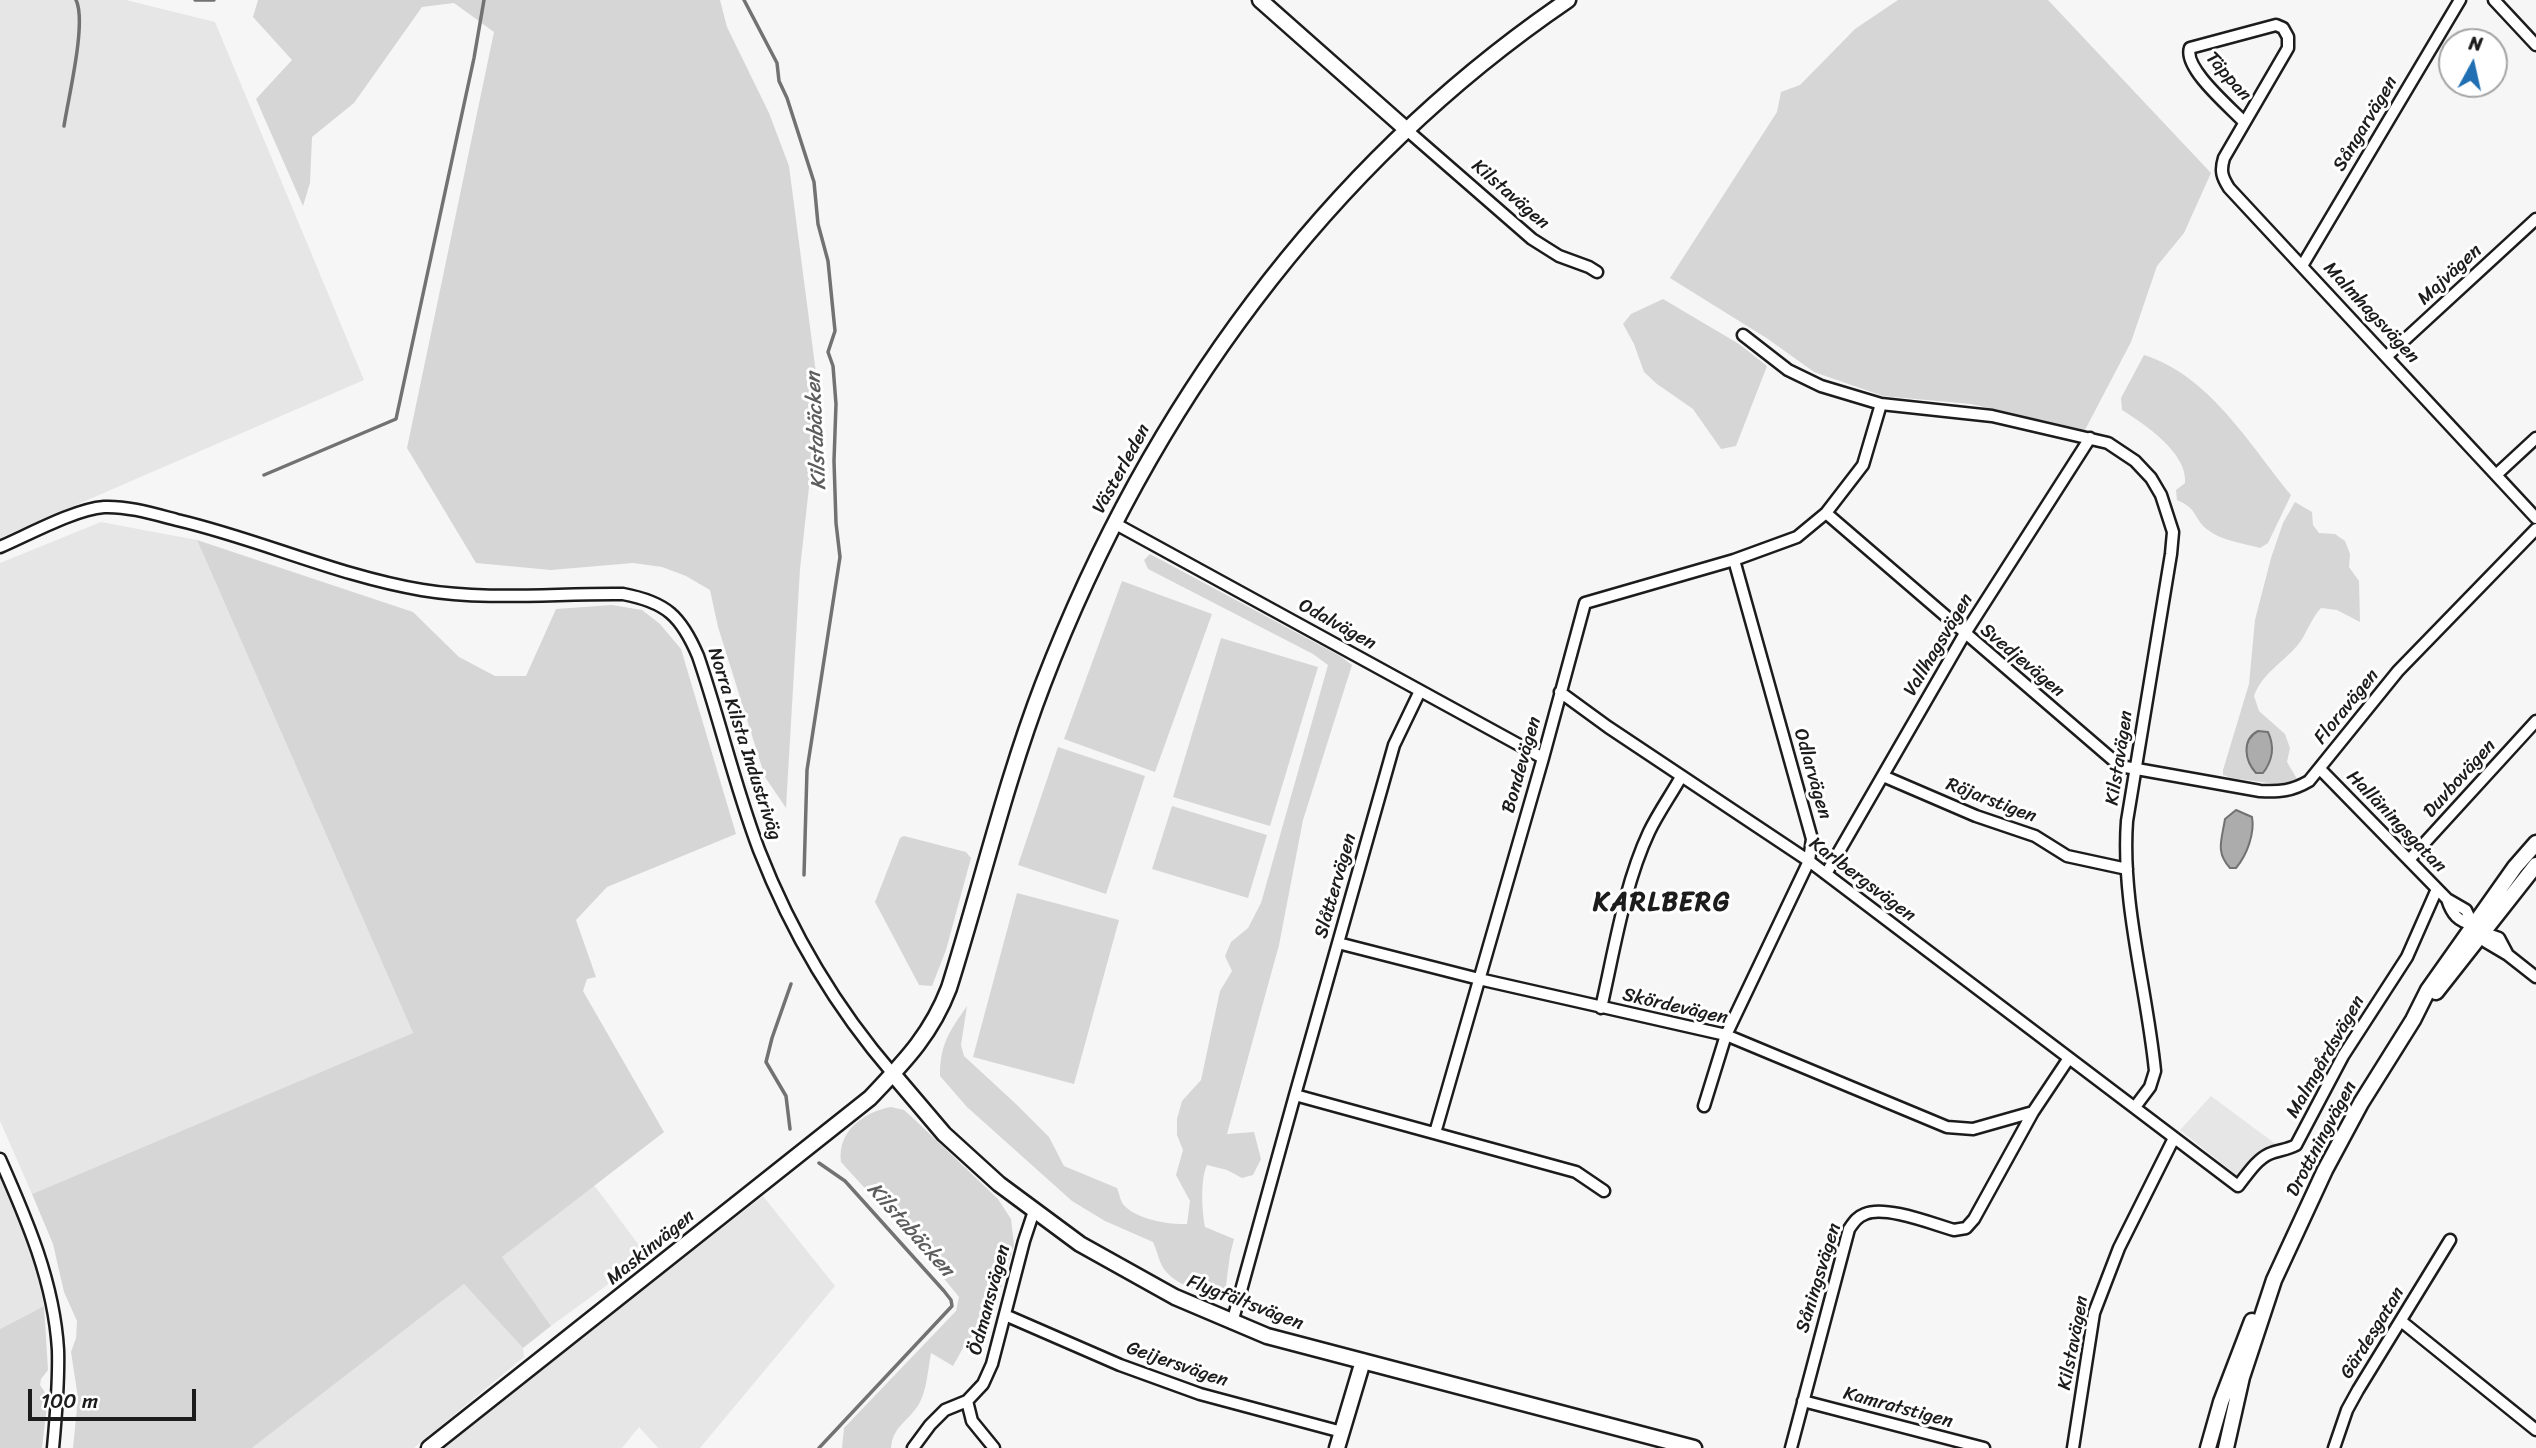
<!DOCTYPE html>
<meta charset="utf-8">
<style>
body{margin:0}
#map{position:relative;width:2536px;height:1448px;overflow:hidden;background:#f6f6f6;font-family:Sriracha,sans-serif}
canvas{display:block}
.north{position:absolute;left:2438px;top:28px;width:70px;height:70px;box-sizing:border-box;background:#fff;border:2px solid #a4a4a4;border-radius:50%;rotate:8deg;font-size:19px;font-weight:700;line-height:28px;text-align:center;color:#1c1c1c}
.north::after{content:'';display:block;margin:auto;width:24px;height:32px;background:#1f6fb2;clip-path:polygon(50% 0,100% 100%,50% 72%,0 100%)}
.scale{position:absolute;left:28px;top:1389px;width:168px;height:32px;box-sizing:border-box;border:4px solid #1c1c1c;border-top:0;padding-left:9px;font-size:21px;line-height:24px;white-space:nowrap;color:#1c1c1c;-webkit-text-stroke:5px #fff;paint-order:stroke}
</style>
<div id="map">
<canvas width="2536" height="1448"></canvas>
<div class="north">N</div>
<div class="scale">100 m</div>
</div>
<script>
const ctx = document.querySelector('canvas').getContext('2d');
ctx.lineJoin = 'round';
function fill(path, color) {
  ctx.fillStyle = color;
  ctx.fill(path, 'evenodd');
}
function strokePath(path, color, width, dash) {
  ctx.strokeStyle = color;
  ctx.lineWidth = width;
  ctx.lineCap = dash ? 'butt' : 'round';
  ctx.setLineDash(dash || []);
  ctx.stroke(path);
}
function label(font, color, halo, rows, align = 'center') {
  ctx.font = font + ' Sriracha,sans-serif';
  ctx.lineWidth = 6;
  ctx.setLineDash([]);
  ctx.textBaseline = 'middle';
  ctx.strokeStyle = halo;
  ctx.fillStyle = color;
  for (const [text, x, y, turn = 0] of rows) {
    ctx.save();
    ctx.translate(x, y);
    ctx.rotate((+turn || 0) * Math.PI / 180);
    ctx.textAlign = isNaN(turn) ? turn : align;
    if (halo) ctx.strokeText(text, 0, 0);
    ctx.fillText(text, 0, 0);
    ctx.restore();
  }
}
fill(new Path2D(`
 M 0,0 L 126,0 L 215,22 L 364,380 L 0,538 Z
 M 101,522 L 197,540 L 413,1033 L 32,1194 L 0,1121 L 0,563 Z
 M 2211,1096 L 2277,1145 L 2245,1182 L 2180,1130 Z
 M 0,1174 L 33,1254 L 44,1306 L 0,1329 Z
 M 594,1185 L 647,1256 L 551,1326 L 502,1257 Z
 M 763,1196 L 835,1286 L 700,1448 L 658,1448 L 639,1427 L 622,1448 L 441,1448 Z
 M 464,1284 L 523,1348 L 524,1357 L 414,1448 L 252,1448 Z`), '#e6e6e6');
fill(new Path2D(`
 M 258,0 L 720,0 L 727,27 L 769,113 L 789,166 L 819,396 L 800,569 L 786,808 L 765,777 L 718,627 L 710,590 L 686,576 L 662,567 L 633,563 L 551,570 L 476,563 L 407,448 L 494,32 L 454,3 L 422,7 L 354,103 L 312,137 L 310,183 L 303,206 L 256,99 L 292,60 L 253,17 Z
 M 1898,0 L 2048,0 L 2211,173 L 2184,233 L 2157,266 L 2131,342 L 2085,430 L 1971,404 L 1883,396 L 1814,372 L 1768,339 L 1670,278 L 1777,112 L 1781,92 L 1800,85 L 1855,29 Z
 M 1663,299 L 1739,344 L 1767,366 L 1736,446 L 1721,449 L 1693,409 L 1657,384 L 1644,372 L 1634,344 L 1623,324 L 1631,314 Z
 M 2144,355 C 2210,376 2249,444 2291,495 L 2268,543 L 2260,548 C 2243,543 2222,541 2208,530 C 2193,519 2199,509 2177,500 L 2176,490 L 2185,483 C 2188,453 2144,424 2122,410 L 2121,398 Z
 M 2295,502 L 2312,512 L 2313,525 L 2319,533 L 2335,534 L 2345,541 L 2350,554 L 2349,567 L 2359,581 L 2360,622 L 2337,610 L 2321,608 C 2310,620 2307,634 2297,646 C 2282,663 2262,674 2254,696 L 2259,711 L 2285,734 L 2290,748 L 2287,762 L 2297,779 L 2284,785 L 2231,778 L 2223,775 L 2223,770 L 2249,684 L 2255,620 L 2271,558 L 2283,523 Z
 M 197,540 L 413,612 L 459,657 L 495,676 L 526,676 L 556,609 L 612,605 L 642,610 L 660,624 L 681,649 L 736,834 L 607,887 L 576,920 L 596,977 L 587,979 L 583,991 L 664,1132 L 502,1257 L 551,1326 L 523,1348 L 464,1284 L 252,1448 L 73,1448 L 78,1398 L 71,1352 L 76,1338 L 77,1321 L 64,1292 L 53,1244 L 32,1194 L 413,1033 Z
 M 1150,554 L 1340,656 L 1352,665 L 1303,820 L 1279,945 L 1227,1134 L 1254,1132 L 1261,1159 L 1253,1175 L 1242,1178 L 1227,1170 L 1207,1165 C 1200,1180 1202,1211 1205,1227 L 1234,1239 L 1230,1255 L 1225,1293 C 1206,1295 1176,1286 1164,1269 C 1159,1262 1157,1250 1153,1242 L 1105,1221 L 1072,1201 L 967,1107 L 940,1076 C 940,1044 949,1032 967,1006 L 961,1045 L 964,1056 L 1016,1104 L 1049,1137 L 1064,1166 L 1117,1188 C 1119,1192 1120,1200 1123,1204 C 1134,1219 1170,1225 1187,1224 L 1190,1201 L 1176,1175 L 1183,1150 L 1177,1135 L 1177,1119 L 1182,1101 L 1201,1080 L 1220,991 L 1232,971 L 1225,956 L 1231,942 L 1248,928 L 1261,903 L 1328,665 L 1313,654 L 1148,569 L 1144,560 Z
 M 1122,581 L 1212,614 L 1155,772 L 1064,739 Z
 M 1221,638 L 1318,667 L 1270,826 L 1173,797 Z
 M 1058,747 L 1145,776 L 1106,894 L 1018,865 Z
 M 1172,806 L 1267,835 L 1248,898 L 1152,869 Z
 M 904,836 L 966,852 L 971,858 L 946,950 L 932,986 L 919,985 L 875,902 L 900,838 Z
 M 1017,893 L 1119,920 L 1074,1084 L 973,1057 Z
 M 891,1107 L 904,1110 L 914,1119 L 998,1199 L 1011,1219 L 1014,1245 L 995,1307 L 963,1348 L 953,1366 L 931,1353 C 928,1369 927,1388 920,1402 C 910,1421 893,1425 891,1448 L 842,1448 L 844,1428 L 956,1311 L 959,1297 L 919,1248 L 841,1162 C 837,1131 864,1112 891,1107 Z
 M 44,1306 L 48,1370 L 41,1379 L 40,1385 L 48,1397 L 42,1448 L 0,1448 L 0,1329 Z`), '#d6d6d6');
const water = new Path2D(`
 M 2258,731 L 2268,732 C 2275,747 2273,760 2263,773 L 2256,773 C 2245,761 2241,740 2258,731 Z
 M 2236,810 L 2252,817 C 2255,833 2247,855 2236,868 L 2230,868 C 2215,852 2222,839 2225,819 Z`);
fill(water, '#acacac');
strokePath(water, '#727272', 2);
strokePath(new Path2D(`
 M 195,0 L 214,0
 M 744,0 L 777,63 L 779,81 L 787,98 L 814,182 L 818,224 L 828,261 L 835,331 L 828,352 L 833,366 L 836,404 L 834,461 L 836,523 L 840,557 L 807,770 L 804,875
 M 64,126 C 68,99 87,22 76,0
 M 264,475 L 396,419 L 474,58 L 484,0
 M 790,1129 L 786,1096 L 766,1062 L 772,1038 L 791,984
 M 819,1448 L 952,1306 L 951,1300 L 944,1291 L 845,1181 L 819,1163`), '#727272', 3.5);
const street = new Path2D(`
 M 2494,0 L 2536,45
 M 2244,122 C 2230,107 2183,68 2190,48 L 2276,25 L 2283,28 L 2288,37 L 2288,48 L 2224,158 C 2220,171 2222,177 2229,188 L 2536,518
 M 1408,131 L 1532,239 L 1559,256 L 1589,267 L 1597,272
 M 2302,266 L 2460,0
 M 1743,335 L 1788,370 L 1821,386 L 1881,404 L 1992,416 L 2108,443 L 2135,461 L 2151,478 L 2161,495 L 2173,532 L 2171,554 L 2127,821 C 2121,903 2147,989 2155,1071 L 2150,1087 L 2135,1107
 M 2387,356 L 2536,219
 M 2496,475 L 2536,438
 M 1826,513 L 2120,766 L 2260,791 C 2280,792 2292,791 2309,781 L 2398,671 L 2536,529
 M 1114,523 L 1543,758
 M 0,547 C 28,535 75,509 104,507 C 128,506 154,514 177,520 C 259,539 338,576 422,590 C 488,601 556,593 623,594 C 666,602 681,616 698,656 C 720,720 735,787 759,850 C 791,932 836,1008 893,1074
 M 1420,691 L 1394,745 L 1295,1095 L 1576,1172 L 1604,1191
 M 1560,692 L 1608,727 L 1809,861 L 2238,1186 C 2247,1175 2256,1160 2269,1154 C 2278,1150 2287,1150 2296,1145 L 2343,1056 L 2407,957 L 2437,889
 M 2320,769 L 2447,899 L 2466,910 L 2473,925
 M 1883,776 L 1976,816 L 2035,836 L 2067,856 L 2127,869
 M 2409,860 L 2536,721
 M 1826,874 L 1964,635 L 2090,438
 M 2447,899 C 2452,915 2458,921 2473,925
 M 2482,932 L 2486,942 L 2508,955 L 2536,977
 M 2482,932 L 2499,938 L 2508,955
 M 1338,943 L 1479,979 L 1726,1035 L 1947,1127 L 1973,1129 L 2033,1112
 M 1601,1008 C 1614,952 1624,885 1649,832 C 1658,813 1671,795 1681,777
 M 1704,1106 L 1726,1035 L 1809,861 L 1812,839 L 1734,560
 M 1435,1133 L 1543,758 L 1585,603 L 1734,560 L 1797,537 L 1826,513 L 1863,465 L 1881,404
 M 0,1159 C 27,1220 54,1282 58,1350 C 59,1383 56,1416 53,1448
 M 1005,1315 L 1120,1365 L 1200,1394 L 1342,1432
 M 2401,1321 L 2536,1430
 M 1232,1323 L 1295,1095
 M 967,1401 L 972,1421 L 994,1448
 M 1803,1401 L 1984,1448
 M 913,1448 L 930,1425 L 945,1410 L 967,1401 L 983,1384 L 992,1364 L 1024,1241 L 1034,1211
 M 1791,1448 L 1849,1229 C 1854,1222 1857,1217 1865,1214 C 1885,1205 1933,1224 1954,1230 L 1966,1228 L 1974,1219 L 2033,1112 L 2069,1058
 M 2073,1448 L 2094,1313 L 2119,1248 L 2174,1138
 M 2334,1448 L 2347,1410 L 2358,1390 L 2450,1240`);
const secondary = new Path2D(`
 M 1260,0 L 1408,131
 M 2436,992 L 2536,865
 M 893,1074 L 944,1134 L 999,1184 L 1080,1244 L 1175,1297 L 1267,1336 L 1694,1448
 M 429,1448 L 870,1098 C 904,1062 931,1035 949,988 C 981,887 1005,783 1043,684 C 1148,411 1324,166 1568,0
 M 1337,1448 L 1363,1361
 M 2208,1448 L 2221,1402 L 2252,1321
 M 2226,1448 L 2242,1377 L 2274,1280 L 2325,1170 L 2361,1103 L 2413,1020 L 2428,990 L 2515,867 L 2536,843`);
strokePath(street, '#1c1c1c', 15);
strokePath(secondary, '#1c1c1c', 19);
strokePath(street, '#fff', 10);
strokePath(secondary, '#fff', 14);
label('19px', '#1c1c1c', '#fff', [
 ["Täppan",2228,77,49],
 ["Sångarvägen",2366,124,-59],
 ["Kilstavägen",1510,195,41],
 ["Majvägen",2450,275,-43],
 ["Malmhagsvägen",2371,313,47],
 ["Västerleden",1122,469,-61],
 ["Odalvägen",1337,625,29],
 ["Vallhagsvägen",1939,645,-59],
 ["Svedjevägen",2022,661,40],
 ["Floravägen",2347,707,-51],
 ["Norra Kilsta Industriväg",744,744,72],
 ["Kilstavägen",2120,758,-81],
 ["Bondevägen",1522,765,-74],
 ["Odlarvägen",1812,774,74],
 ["Duvbovägen",2460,779,-48],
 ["Röjarstigen",1991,801,21],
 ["Halläningsgatan",2396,822,46],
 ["Karlbergsvägen",1862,880,37],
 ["Slåttervägen",1336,886,-74],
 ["Skördevägen",1675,1007,13],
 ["Malmgårdsvägen",2326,1057,-60],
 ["Drottningvägen",2322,1139,-62],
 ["Maskinvägen",651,1248,-39],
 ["Såningsvägen",1819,1278,-73],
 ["Ödmansvägen",990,1300,-75],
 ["Flygfältsvägen",1245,1303,21],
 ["Gärdesgatan",2373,1333,-58],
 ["Kilstavägen",2074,1343,-79],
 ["Geijersvägen",1177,1365,19],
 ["Kamratstigen",1898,1408,15]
]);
label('italic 21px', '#5d5d5d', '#fff', [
 ["Kilstabäcken",817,431,-93],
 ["Kilstabäcken",910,1230,48]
]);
ctx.letterSpacing = '2px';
label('bold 26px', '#1c1c1c', '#fff', [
 ["KARLBERG",1662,903]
]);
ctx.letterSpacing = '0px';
</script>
